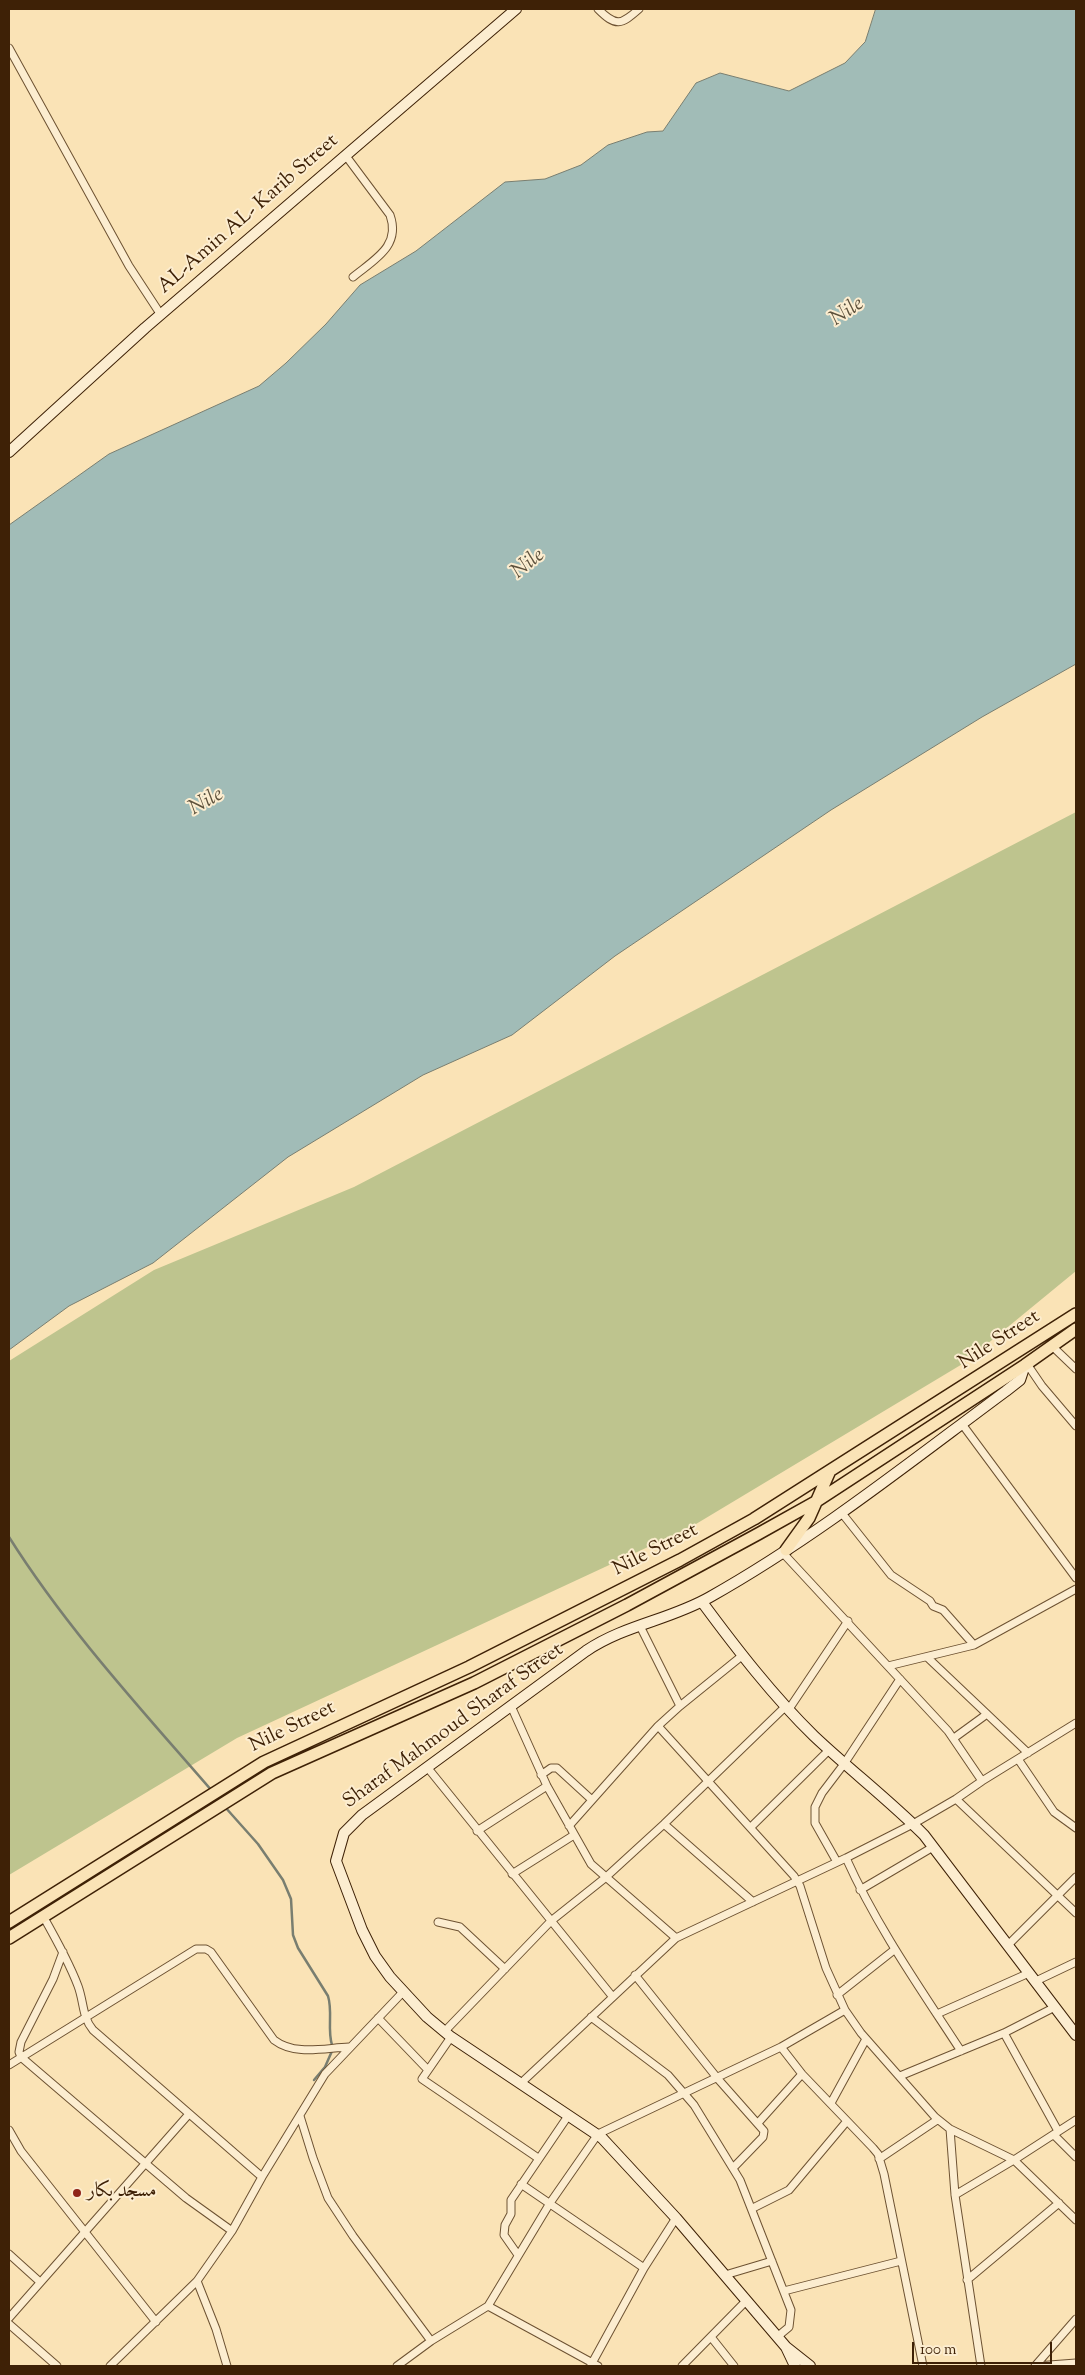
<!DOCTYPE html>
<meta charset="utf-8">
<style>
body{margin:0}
#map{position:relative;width:1085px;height:2375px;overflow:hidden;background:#fae3b6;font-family:"Sorts Mill Goudy",serif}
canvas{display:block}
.frame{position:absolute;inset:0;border:10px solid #3e2106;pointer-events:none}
.scale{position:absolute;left:912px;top:2342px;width:140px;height:22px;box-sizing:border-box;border:2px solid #3e2106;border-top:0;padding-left:6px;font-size:15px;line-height:18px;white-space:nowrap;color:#3e2106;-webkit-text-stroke:4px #fcedd0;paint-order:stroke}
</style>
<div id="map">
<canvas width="1085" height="2375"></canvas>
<div class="frame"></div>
<div class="scale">100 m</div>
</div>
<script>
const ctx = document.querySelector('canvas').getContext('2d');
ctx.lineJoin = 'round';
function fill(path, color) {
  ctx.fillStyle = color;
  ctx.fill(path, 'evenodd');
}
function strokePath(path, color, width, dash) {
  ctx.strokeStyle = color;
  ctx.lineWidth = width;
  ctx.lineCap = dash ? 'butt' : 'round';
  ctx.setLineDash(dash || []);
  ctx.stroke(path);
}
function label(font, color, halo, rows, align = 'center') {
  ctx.font = font + ' "Sorts Mill Goudy",Amiri,serif';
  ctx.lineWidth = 4;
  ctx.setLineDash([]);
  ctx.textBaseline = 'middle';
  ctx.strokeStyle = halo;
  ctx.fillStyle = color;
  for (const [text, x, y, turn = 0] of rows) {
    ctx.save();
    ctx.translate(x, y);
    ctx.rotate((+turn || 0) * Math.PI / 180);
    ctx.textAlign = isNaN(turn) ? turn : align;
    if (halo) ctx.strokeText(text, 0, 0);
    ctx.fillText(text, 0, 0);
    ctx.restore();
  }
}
fill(new Path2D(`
 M 1076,812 L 1076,1271 L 964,1363 L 691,1527 L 237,1738 L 9,1875 L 9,1361 L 154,1270 L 354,1187 Z`), '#bec48e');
const water = new Path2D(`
 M 876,9 L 1076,9 L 1076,664 L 982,717 L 831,810 L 615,956 L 512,1035 L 423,1075 L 288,1157 L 153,1263 L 69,1306 L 9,1350 L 9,525 L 109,454 L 259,386 L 286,363 L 326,324 L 360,285 L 416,251 L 505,182 L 545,179 L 581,165 L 608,145 L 647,132 L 663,131 L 696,83 L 720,73 L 789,91 L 845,63 L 865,42 Z`);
fill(water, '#a1bcb7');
strokePath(water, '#797e70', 1);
strokePath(new Path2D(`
 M 9,1537 C 67,1629 141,1709 212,1791
 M 225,1807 L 258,1844 L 283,1880 L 291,1899 L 293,1935 L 298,1948 L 328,1996 C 333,2012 327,2029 332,2045
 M 314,2080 L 325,2067 L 332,2051`), '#797e70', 2.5);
const street = new Path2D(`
 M 598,9 C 616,27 621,25 639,9
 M 9,48 L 129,266 L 161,315
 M 346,156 L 390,215 C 401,246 375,259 353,277
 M 1052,1346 L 1076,1369
 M 1027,1364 L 1042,1386 L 1076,1426
 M 962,1424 L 1076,1578
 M 841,1512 L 891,1575 L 930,1601 L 933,1606 L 943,1610 L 974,1645
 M 782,1552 L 948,1731 L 982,1781
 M 640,1626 L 680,1706 L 658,1726 L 794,1876 L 800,1886 L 826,1968 L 845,2010 L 861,2033 L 935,2117 L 950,2129 L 955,2195 L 981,2366
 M 927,1657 L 1028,1753
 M 888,1666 L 974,1645 L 1076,1589
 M 511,1706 L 547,1786 L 591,1864 L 676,1938
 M 680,1706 L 743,1655
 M 789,1709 L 848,1621
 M 954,1738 L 987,1714
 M 1018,1759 L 1054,1812 L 1076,1828
 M 427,1767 L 612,1996
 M 541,1775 L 551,1768 L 557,1768 L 592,1800
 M 956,1799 L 1076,1913
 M 664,1824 L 753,1902
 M 569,1826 L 658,1726
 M 751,1827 L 829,1750
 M 477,1831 L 547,1786
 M 846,1858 C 877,1927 920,1988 961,2051
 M 837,1862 L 815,1823 L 815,1807 L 822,1793 L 844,1764 L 900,1679
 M 512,1874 L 574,1835
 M 860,1890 L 933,1847
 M 43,1916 C 56,1939 69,1962 78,1986 C 84,2002 82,2017 93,2030 L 262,2177
 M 438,1922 L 460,1927 L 505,1969
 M 1009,1944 L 1076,1877
 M 63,1952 L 53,1979 L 21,2042 L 19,2052 L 21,2057 L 186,2198 L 232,2231
 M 635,1975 L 718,2079 L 764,2131 L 763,2137 L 733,2168
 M 1036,1981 L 1076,1962
 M 837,1995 L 894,1950
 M 937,2014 L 1029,1973
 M 591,2017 L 668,2075 L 694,2105 L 740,2180 L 791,2310 L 789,2327 L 777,2337
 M 378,2018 L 428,2070
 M 444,2032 L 551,1921 L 605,1878 L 664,1824 L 786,1706
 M 1004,2033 L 1058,2131
 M 451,2037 L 422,2079 L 538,2158
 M 781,2047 L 802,2074 L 873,2148 L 878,2154 L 884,2174 L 923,2366
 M 9,2065 L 196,1949 L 206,1949 L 211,1952 L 274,2040 C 295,2056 324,2048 349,2047
 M 900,2076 L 1004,2033 L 1055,2007
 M 520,2084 L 676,1938 L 846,1858 L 913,1824 L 956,1799 L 982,1781 L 1076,1723
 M 831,2103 L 866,2039
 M 300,2116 L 313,2158 L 328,2198 L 353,2236 L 431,2341 L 488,2306 L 598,2366
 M 758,2123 L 802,2074
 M 950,2129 L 1014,2160 L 1076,2220
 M 9,2130 L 21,2151 L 156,2322
 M 1054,2135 L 1076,2157
 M 879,2159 L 937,2120
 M 521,2184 L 644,2268
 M 955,2195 L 1014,2160 L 1076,2120
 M 753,2208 L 789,2190 L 847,2121
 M 9,2254 L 40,2282
 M 518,2255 L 504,2235 L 505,2225 L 511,2214 L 511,2200 L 568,2116
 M 725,2275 L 772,2261
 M 967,2280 L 1059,2203
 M 197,2281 L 216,2329 L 227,2366
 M 784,2291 L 901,2261
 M 488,2306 L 550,2203 L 598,2134 L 781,2047 L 845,2010
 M 9,2318 L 189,2114
 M 9,2324 L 57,2366
 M 711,2337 L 734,2366
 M 591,2365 L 644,2268 L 676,2218
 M 110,2366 L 197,2281 L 232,2231 L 262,2177 L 325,2074 L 403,1992
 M 397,2366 L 431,2341
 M 682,2366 L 747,2300
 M 1035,2366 L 1076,2319
 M 1036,2366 L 1076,2363`);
const secondary = new Path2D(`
 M 9,452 L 145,328 L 516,9
 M 702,1602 C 736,1648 773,1696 814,1736 C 850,1770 889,1800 924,1835 L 1076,2035
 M 786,2347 L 795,2366
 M 810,2366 L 786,2347 L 676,2218 L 602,2138 L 451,2037 L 427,2017 L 390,1977 L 375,1956 L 362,1930 L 336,1861 L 344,1833 L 362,1815 L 586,1651 C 624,1625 670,1620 710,1597 C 815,1538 910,1462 1006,1391 L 1020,1380 L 1025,1365`);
const primary = new Path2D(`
 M 786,1550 L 809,1518 L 829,1473
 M 9,1922 L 264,1762 L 469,1667 L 680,1560 L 754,1519 L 1076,1314
 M 9,1938 L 272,1773 L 474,1683 L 627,1605 L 758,1534 L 817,1501 L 1025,1365 L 1076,1329`);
strokePath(street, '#6d5232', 9);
strokePath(secondary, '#3e2106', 12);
strokePath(primary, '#3e2106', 14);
strokePath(street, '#fcedd0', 7);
strokePath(secondary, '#fcedd0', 10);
strokePath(primary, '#fae3b6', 11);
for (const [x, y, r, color] of [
 [77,2193,5,"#8f2418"]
]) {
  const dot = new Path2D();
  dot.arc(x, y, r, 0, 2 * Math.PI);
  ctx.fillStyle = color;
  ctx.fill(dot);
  strokePath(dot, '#fcedd0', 2);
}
label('20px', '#3e2106', '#fcedd0', [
 ["AL-Amin AL- Karib Street",249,215,-41],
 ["Nile Street",1000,1341,-33],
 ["Nile Street",656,1551,-27],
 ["Sharaf Mahmoud Sharaf Street",454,1727,-36],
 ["Nile Street",293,1728,-26]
]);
label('20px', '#3e2106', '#fcedd0', [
 ["مسجد بكار",87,2193]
], 'left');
label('italic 21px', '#5c503b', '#fcedd0', [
 ["Nile",848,313,-34],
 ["Nile",529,565,-39],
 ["Nile",207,803,-29]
]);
</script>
